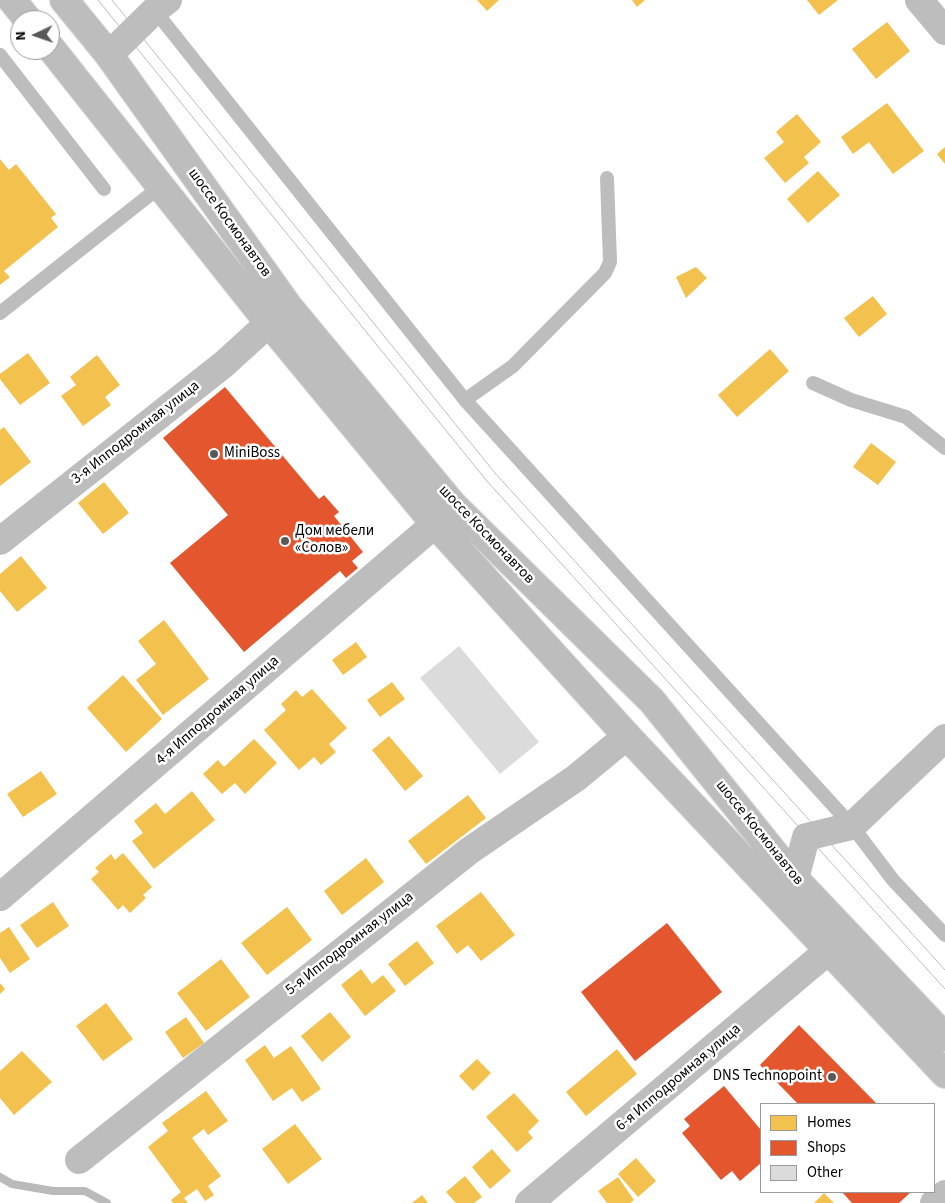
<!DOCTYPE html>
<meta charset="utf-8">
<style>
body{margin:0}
#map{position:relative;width:945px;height:1203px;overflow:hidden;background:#fff;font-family:"Source Sans 3",sans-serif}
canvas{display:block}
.legend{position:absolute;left:760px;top:1103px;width:175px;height:90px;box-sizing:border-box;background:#fff;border:1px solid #999;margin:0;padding:6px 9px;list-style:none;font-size:15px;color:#000}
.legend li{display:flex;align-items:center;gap:10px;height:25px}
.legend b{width:25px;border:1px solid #999}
.north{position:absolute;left:10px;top:10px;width:50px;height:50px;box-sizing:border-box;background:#fff;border:1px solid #999;border-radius:50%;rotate:267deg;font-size:14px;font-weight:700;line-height:20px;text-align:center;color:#000}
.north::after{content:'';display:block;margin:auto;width:18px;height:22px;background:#595959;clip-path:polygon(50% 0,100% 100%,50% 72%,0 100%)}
</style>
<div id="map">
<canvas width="945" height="1203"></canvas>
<ul class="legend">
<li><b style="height:14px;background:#f2c14e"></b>Homes</li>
<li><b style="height:14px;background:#e4572e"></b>Shops</li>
<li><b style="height:14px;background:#dbdbdb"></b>Other</li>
</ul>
<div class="north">N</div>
</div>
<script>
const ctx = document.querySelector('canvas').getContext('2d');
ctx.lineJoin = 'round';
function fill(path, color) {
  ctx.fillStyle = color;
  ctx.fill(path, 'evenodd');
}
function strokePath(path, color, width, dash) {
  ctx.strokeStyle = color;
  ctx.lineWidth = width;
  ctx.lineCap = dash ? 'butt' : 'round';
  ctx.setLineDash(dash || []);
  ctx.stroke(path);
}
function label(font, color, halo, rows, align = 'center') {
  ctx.font = font + ' "Source Sans 3",sans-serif';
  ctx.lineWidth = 5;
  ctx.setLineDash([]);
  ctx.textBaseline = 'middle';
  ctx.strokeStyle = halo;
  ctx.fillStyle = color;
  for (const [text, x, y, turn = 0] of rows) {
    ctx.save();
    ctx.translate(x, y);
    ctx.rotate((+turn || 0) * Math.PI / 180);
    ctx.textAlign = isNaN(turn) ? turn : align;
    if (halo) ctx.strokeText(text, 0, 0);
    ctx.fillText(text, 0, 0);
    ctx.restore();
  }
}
fill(new Path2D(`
 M 477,0 L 499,0 L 487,11 Z
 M 632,0 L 645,0 L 637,7 Z
 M 807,0 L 838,0 L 819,15 Z
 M 887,22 L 910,51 L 876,79 L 852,49 Z
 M 887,103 L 924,151 L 893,174 L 869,142 L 853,154 L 841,137 Z
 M 797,114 L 821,142 L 804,157 L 809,163 L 785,183 L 764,158 L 784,142 L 776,132 Z
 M 945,147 L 945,164 L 937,154 Z
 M 0,159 L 9,170 L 16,164 L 56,214 L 51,218 L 58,227 L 4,271 L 10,277 L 0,285 Z
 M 818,171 L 840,195 L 808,223 L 787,199 Z
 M 696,267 L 707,278 L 686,298 L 676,277 Z
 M 873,296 L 887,314 L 859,337 L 844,318 Z
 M 770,349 L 789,371 L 737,417 L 718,395 Z
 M 28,353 L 50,383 L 20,405 L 0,379 L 0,374 Z
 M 97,355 L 120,385 L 105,397 L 111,405 L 83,426 L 61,396 L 76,385 L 70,377 Z
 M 4,427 L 31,462 L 0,486 L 0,430 Z
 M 871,443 L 896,462 L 878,485 L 853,467 Z
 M 104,482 L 129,513 L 103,534 L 78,503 Z
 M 21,556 L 47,588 L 17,612 L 0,591 L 0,574 Z
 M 164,620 L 209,679 L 163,715 L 136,680 L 156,664 L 138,641 Z
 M 356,642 L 367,657 L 343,675 L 332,660 Z
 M 123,675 L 162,719 L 126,752 L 87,708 Z
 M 392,682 L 405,699 L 380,717 L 367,700 Z
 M 312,689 L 347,728 L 329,744 L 336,752 L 321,765 L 314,757 L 299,770 L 264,730 L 286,710 L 281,704 L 296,690 L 302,697 Z
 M 389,736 L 423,776 L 405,791 L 372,750 Z
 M 254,739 L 277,763 L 245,794 L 235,783 L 222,794 L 203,774 L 218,760 L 224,767 Z
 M 41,771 L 57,794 L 23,817 L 7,794 Z
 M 192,791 L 215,820 L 154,869 L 132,841 L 143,833 L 134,821 L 156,803 L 165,814 Z
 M 468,795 L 486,818 L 426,864 L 408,841 Z
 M 123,853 L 152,887 L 143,895 L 146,898 L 130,913 L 123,905 L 118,910 L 91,879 L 99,872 L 95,868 L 111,854 L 115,860 Z
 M 366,858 L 384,882 L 342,915 L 324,891 Z
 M 481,892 L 515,935 L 481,961 L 468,945 L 457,954 L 436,926 Z
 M 53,902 L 69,926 L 37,948 L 20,925 Z
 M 287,907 L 312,940 L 267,975 L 241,943 Z
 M 9,927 L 30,959 L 10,973 L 0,958 L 0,933 Z
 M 417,941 L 434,963 L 405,986 L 388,964 Z
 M 221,959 L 250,997 L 206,1031 L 177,993 Z
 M 361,969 L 372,984 L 383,975 L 396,991 L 365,1016 L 341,985 Z
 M 0,983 L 5,989 L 0,994 Z
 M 106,1003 L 133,1039 L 103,1061 L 76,1026 Z
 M 330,1012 L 351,1037 L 322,1062 L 301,1036 Z
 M 186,1017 L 204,1043 L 183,1058 L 165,1032 Z
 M 265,1045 L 274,1058 L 291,1046 L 321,1089 L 302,1102 L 292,1088 L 273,1101 L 245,1060 Z
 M 617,1049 L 637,1074 L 586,1116 L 566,1092 Z
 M 22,1051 L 52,1082 L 14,1115 L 0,1098 L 0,1071 Z
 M 477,1059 L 491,1073 L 473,1091 L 459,1076 Z
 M 206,1091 L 228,1121 L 208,1135 L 204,1129 L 192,1138 L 221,1176 L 208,1186 L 214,1195 L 205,1201 L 197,1189 L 184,1198 L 188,1203 L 173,1203 L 171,1200 L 181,1192 L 148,1147 L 168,1131 L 162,1123 Z
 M 514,1093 L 539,1121 L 528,1132 L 533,1138 L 517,1152 L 486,1117 Z
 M 295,1124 L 322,1159 L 288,1184 L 262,1149 Z
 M 492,1149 L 511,1171 L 490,1189 L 472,1167 Z
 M 636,1158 L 656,1181 L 638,1197 L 618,1174 Z
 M 465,1176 L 482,1197 L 474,1203 L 456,1203 L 446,1192 Z
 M 618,1177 L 634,1200 L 630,1203 L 607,1203 L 598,1191 Z
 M 824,1193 L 834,1203 L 814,1203 Z
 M 422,1195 L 428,1203 L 412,1203 Z`), '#f2c14e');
fill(new Path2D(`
 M 225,387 L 319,499 L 324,495 L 339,512 L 334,516 L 363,552 L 352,561 L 358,568 L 346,578 L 340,571 L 244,652 L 170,563 L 228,515 L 163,438 Z
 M 667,923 L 722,992 L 635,1061 L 581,992 Z
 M 799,1025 L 877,1104 L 798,1104 L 760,1065 Z
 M 724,1086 L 761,1130 L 761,1163 L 740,1181 L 732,1171 L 721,1180 L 682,1133 L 690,1126 L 684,1119 Z
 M 842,1192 L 911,1192 L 899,1203 L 852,1203 Z`), '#e4572e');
strokePath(new Path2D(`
 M 0,1177 L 12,1184 L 53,1191 L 85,1191 L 107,1203`), '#bababa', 8);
fill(new Path2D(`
 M 459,646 L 539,742 L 500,774 L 420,678 Z`), '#dbdbdb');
const primary = new Path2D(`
 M 12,0 L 28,20
 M 64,0 L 109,55 L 288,306 L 453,505 L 652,701 L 795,879 L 945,1037
 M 50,47 L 269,323 L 435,524 L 627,736 L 945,1074`);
strokePath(primary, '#dbdbdb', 30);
strokePath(new Path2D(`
 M 152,7 L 465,400 L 852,826 L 893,880 L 945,935
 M 0,55 L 104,189
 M 0,313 L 161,186
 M 813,383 L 851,400 L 906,417 L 945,448
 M 465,400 L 513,366 L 605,273 L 610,262 L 607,178`), '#bdbdbd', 14);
strokePath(new Path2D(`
 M 919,0 L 945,31
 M 109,55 L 155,10 L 168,0
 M 0,541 L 224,364 L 269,323
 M 795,879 L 806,837 L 852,826 L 945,738
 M 0,897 L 435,524
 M 79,1160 L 469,851 L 576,778 L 627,736
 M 529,1203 L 828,951
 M 934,1203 L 945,1194`), '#bdbdbd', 28);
strokePath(primary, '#bdbdbd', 28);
strokePath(new Path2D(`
 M 98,0 L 486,480 L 945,989
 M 112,0 L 495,473 L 945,970`), '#bdbdbd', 1);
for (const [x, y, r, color] of [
 [214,454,5,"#595959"],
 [285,541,5,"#595959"],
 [832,1077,5,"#595959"]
]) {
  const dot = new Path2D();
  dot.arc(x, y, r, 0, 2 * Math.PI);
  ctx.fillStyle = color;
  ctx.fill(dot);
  strokePath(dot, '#fff', 2);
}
label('15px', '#000', '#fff', [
 ["шоссе Космонавтов",229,223,54],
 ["3-я Ипподромная улица",136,433,-38],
 ["шоссе Космонавтов",486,535,46],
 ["4-я Ипподромная улица",218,711,-41],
 ["шоссе Космонавтов",759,833,51],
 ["5-я Ипподромная улица",350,944,-38],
 ["6-я Ипподромная улица",679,1078,-40]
]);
label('15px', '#000', '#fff', [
 ["MiniBoss",224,454],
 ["Дом мебели",295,532],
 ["«Солов»",295,549],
 ["DNS Technopoint",822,1077,"right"]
], 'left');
</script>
